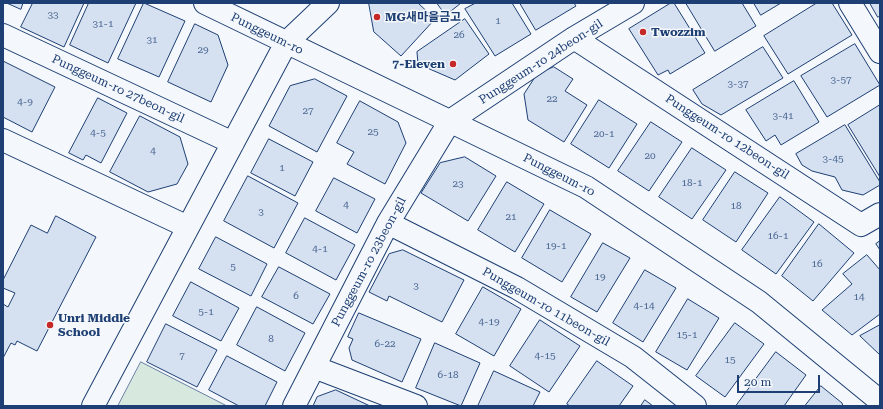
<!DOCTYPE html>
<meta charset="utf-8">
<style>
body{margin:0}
#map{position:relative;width:883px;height:409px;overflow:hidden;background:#f4f7fb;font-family:"Roboto Serif",serif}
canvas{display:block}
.frame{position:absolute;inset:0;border:4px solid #1d3f73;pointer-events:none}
.scale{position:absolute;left:737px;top:375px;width:83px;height:18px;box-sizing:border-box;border:2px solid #1d3f73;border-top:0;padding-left:5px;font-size:12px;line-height:14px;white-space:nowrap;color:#1d3f73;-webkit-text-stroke:3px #f4f7fb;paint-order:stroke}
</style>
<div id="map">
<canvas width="883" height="409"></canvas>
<div class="frame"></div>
<div class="scale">20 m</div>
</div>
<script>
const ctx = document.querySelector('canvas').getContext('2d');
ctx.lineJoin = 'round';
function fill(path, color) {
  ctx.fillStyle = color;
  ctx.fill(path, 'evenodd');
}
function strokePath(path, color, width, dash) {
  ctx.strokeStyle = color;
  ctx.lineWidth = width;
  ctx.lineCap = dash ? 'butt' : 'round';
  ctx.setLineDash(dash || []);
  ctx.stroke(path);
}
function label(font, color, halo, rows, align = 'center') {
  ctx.font = font + ' "Roboto Serif","Noto Sans KR",serif';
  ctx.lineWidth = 3;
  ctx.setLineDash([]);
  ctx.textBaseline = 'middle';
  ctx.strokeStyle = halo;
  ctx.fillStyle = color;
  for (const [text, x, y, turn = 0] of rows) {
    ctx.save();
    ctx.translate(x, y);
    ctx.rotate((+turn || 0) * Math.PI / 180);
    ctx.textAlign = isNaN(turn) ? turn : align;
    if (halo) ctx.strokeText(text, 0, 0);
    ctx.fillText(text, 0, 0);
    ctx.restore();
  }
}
const green = new Path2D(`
 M 141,362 L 227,406 L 118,406 Z`);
fill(green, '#d7e8df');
strokePath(green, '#687fa3', 1);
const building = new Path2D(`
 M 7,3 L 23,3 L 21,9 Z
 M 33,3 L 84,3 L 64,47 L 21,27 Z
 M 89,3 L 136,3 L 108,63 L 70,45 Z
 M 144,3 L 185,21 L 159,77 L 118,59 Z
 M 369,3 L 418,3 L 435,19 L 401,56 L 374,32 Z
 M 437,3 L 461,3 L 446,15 Z
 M 476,3 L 512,3 L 531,34 L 495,56 L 465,9 Z
 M 520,3 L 574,3 L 576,6 L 536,30 Z
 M 671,3 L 674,3 L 705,53 L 670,74 L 668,70 L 658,75 L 629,29 Z
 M 686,3 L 742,3 L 756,26 L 715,51 Z
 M 754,3 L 781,3 L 761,15 Z
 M 817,3 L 832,3 L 852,35 L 788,74 L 764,36 Z
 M 870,3 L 880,3 L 880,16 L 878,17 Z
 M 465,19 L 489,54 L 455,80 L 418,64 L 417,52 Z
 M 195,24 L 218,35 L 228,65 L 211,102 L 168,82 Z
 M 855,44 L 880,85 L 827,117 L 801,76 Z
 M 763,47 L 783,78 L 721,115 L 702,104 L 693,90 Z
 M 3,61 L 55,87 L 32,132 L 3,117 Z
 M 554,67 L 573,79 L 565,91 L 587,105 L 564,142 L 528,120 L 524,94 L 537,74 Z
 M 315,79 L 347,96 L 317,152 L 269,126 L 290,86 Z
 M 794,81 L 819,122 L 781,145 L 775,135 L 766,141 L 746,110 Z
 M 98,98 L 127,113 L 101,163 L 86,155 L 83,160 L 69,153 Z
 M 599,100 L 637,124 L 609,168 L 571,144 Z
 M 360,101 L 398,122 L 406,143 L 385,184 L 347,164 L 354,152 L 337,143 Z
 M 880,105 L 880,177 L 848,125 Z
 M 140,116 L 180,137 L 188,164 L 177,184 L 148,192 L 110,172 Z
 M 651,122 L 682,142 L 649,191 L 618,171 Z
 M 845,125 L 880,182 L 880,185 L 863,195 L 842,190 L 835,177 L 812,171 L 802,165 L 796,154 Z
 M 269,139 L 313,162 L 295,196 L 251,173 Z
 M 692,148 L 726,170 L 692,219 L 659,197 Z
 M 465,157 L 496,176 L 468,221 L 421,193 L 440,163 Z
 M 735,172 L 768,193 L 736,242 L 703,220 Z
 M 248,176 L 298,203 L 274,248 L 224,221 Z
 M 334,178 L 375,199 L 357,233 L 316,211 Z
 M 507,182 L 544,204 L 515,252 L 478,230 Z
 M 780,197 L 814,222 L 776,274 L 742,250 Z
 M 550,210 L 591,234 L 562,282 L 522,258 Z
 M 56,216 L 96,237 L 37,351 L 17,341 L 15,345 L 11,343 L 3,358 L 3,304 L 8,307 L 15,293 L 3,288 L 3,280 L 31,225 L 47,233 Z
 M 305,218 L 355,245 L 336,280 L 286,253 Z
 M 819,224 L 854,253 L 813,301 L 782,276 Z
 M 216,237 L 267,264 L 251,296 L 199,269 Z
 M 880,241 L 880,250 L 876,244 Z
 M 603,243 L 630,258 L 597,312 L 571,297 Z
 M 403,250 L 464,280 L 442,322 L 389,296 L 387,301 L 369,292 L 389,254 Z
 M 867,255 L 880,270 L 880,314 L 852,335 L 822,310 L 852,284 L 843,274 Z
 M 279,267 L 330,294 L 313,324 L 262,297 Z
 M 645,270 L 676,288 L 643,342 L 613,323 Z
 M 191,282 L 239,308 L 221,341 L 173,316 Z
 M 483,287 L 521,309 L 494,356 L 456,334 Z
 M 688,299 L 719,318 L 687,370 L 656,352 Z
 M 257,307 L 305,333 L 285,371 L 237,345 Z
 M 359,313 L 421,339 L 402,382 L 352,360 L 349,348 L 353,339 L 348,337 Z
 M 540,320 L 580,346 L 549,392 L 510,366 Z
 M 735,323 L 764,344 L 725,397 L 696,376 Z
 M 166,324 L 217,350 L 197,387 L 147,362 Z
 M 880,325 L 880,355 L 860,336 Z
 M 435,343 L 480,363 L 461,406 L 416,388 Z
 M 776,352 L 806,375 L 784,406 L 736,406 Z
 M 227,356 L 277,382 L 265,406 L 239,406 L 209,390 Z
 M 597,361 L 633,386 L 619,406 L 570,406 L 567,404 Z
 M 494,371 L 540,392 L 533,406 L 478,406 Z
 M 821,386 L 842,403 L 843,406 L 805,406 Z
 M 336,390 L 370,406 L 313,406 L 317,397 Z
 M 645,400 L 653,406 L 641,406 Z`);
fill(building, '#d5e0f0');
strokePath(building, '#1d3f73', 1);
const minor = new Path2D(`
 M 205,3 L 586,187 L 759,302 L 880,401
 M 850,3 L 880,52
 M 3,35 L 233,143
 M 574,38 L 861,225 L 880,214
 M 3,140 L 188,227
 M 388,223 L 517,288 L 633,357 L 695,406
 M 314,367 L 416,406
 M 93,406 L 286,43 L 328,3
 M 294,406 L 388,223 L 450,121 L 574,38 L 633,3`);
strokePath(minor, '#1d3f73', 24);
strokePath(minor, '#f4f7fb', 22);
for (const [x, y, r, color] of [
 [377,17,4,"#c62828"],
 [643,32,4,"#c62828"],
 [453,64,4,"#c62828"],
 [50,325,4,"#c62828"]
]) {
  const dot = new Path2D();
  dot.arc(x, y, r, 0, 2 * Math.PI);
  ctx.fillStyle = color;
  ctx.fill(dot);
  strokePath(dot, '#f4f7fb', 1.5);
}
label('10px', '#4b6792', null, [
 ["33",53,15],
 ["1",498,21],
 ["31-1",103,24],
 ["26",459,35],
 ["31",152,40],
 ["29",203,50],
 ["3-57",841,80],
 ["3-37",738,84],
 ["22",552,99],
 ["4-9",25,102],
 ["27",308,111],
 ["3-41",783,116],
 ["25",373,132],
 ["4-5",98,133],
 ["20-1",604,134],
 ["4",153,151],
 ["20",650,156],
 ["3-45",833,159],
 ["1",282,168],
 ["18-1",692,183],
 ["23",458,184],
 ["4",346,205],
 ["18",736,206],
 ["3",261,212],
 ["21",511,217],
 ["16-1",778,236],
 ["19-1",556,246],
 ["4-1",320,249],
 ["16",817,264],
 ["5",233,267],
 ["19",600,277],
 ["3",416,286],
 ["6",296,296],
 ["14",859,297],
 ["4-14",644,306],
 ["5-1",206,312],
 ["4-19",489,322],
 ["15-1",687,335],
 ["8",271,339],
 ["6-22",385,344],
 ["7",182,356],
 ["4-15",545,356],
 ["15",730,360],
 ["6-18",448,375]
]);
label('bold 12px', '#1d3f73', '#f4f7fb', [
 ["MG새마을금고",385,17],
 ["Twozzim",651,32],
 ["7-Eleven",445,64,"right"],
 ["Unri Middle",58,318],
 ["School",58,332]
], 'left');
label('12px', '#1d3f73', '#f4f7fb', [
 ["Punggeum-ro",267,34,26],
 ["Punggeum-ro 24beon-gil",541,62,-33],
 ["Punggeum-ro 27beon-gil",118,89,25],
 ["Punggeum-ro 12beon-gil",727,137,33],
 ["Punggeum-ro",559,175,27],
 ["Punggeum-ro 23beon-gil",369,262,-62],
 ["Punggeum-ro 11beon-gil",546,307,30]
]);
</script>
